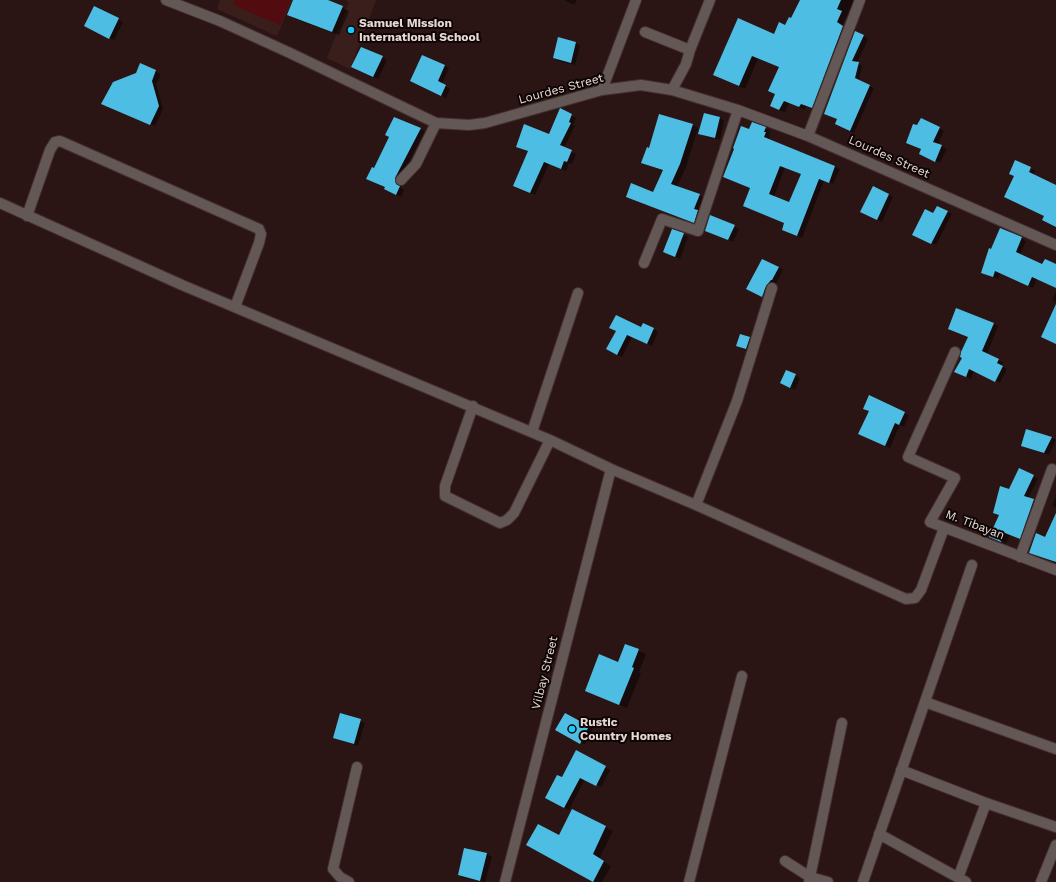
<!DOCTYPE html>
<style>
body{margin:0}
canvas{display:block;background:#2b1514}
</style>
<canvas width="1056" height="882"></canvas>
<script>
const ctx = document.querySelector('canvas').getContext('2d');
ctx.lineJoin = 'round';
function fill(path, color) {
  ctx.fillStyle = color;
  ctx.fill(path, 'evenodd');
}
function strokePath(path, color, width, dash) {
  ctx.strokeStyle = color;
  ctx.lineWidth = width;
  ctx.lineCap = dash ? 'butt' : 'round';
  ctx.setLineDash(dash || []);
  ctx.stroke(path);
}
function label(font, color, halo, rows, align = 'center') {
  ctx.font = font + ' "Work Sans",sans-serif';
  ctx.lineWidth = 4;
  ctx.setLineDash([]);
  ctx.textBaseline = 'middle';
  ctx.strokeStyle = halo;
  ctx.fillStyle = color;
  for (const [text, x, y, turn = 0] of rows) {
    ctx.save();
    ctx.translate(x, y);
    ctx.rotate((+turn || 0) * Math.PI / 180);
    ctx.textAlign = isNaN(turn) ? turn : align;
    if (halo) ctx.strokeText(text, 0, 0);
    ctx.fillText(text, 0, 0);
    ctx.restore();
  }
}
fill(new Path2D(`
 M 220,0 L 292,0 L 277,36 L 217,9 Z
 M 345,0 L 376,0 L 350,69 L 327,58 L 349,2 Z`), '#3a1e1c');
fill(new Path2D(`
 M 235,0 L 291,0 L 280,25 L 233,5 Z`), '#520b0f');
fill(new Path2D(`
 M 294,0 L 326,0 L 349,11 L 339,35 L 295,19 L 288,15 Z
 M 564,0 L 577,0 L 574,5 Z
 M 801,0 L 854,0 L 842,26 L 848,30 L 818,111 L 806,106 L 805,110 L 789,103 L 785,113 L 771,106 L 776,95 L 770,91 L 780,67 L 758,59 L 745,89 L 720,78 L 786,27 L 792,20 Z
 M 94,7 L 123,22 L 114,40 L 90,29 Z
 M 856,32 L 868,39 L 857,63 L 862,66 L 859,81 L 874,88 L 854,133 L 840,126 L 838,119 L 829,116 Z
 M 559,38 L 576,43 L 580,46 L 575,65 L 558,61 L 554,58 Z
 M 382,57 L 387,60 L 378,79 L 357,70 Z
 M 141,64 L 161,74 L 156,84 L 163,109 L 155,126 L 107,106 L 136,73 Z
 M 445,66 L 449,68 L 442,84 L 450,89 L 446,98 L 416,83 Z
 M 561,110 L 576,118 L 573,125 L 575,126 L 564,148 L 576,154 L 572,164 L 569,163 L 566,171 L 549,164 L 535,195 L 519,188 L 529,152 L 517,146 L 549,135 Z
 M 720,118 L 724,120 L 720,140 L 704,136 L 700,133 Z
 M 921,119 L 944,131 L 938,144 L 947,149 L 940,163 L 925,156 L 918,127 Z
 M 692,125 L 698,128 L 686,167 L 677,187 L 705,198 L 699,225 L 627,197 L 654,193 L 664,171 L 642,163 L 649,149 Z
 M 765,128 L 770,131 L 769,135 L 770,136 L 769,139 L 840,169 L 833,184 L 824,181 L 802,238 L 787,232 L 785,223 L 751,188 L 750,130 ZM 785,167 L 802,174 L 790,203 L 774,197 Z
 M 420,129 L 425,131 L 399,181 L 401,188 L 404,190 L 401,197 L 390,192 L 375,169 L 390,137 Z
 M 1032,169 L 1035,171 L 1033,176 L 1056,187 L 1056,227 L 1045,216 L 1028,177 Z
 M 873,187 L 893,197 L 882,222 L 866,214 Z
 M 938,207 L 952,214 L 936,245 L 918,237 Z
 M 734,226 L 739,229 L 733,242 L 711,233 Z
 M 673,230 L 688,237 L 680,259 L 664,252 Z
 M 1021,238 L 1026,241 L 1020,255 L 1043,266 L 1056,265 L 1056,288 L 1037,279 L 1033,288 L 1000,273 L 998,279 L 982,272 Z
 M 778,267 L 783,270 L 777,282 L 770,288 L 767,299 L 752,291 Z
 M 1056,291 L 1056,302 L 1052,300 Z
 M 957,309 L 998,326 L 987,354 L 1003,362 L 1002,366 L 1007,369 L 1000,383 L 974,371 L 971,379 L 960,374 L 963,358 L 969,337 Z
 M 642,328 L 654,329 L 658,332 L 652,346 L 632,337 L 622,357 L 607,349 L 617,331 Z
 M 750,338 L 754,340 L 751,351 L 737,346 Z
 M 787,371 L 800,378 L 795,390 L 786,386 Z
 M 870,396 L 909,415 L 904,427 L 900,425 L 890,448 L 863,436 L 870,411 Z
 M 1052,438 L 1056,440 L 1049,455 L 1027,448 L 1022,446 Z
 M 1019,469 L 1038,479 L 1028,498 L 1038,503 L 1024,541 L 1010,535 L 1006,544 L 995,539 L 1000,515 L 994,513 L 1010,490 Z
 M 1056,496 L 1056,508 L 1052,506 Z
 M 1056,516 L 1056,563 L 1030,552 L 1046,538 Z
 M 626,645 L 646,654 L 639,672 L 641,673 L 627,708 L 593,694 L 619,663 Z
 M 341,714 L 365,723 L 358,746 L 334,738 Z
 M 565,714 L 593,729 L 585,745 L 557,730 Z
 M 576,751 L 610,770 L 601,787 L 585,779 L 569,810 L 546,798 L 562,779 Z
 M 572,811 L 613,831 L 599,859 L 611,866 L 602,882 L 595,882 L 528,845 L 559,837 Z
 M 465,849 L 487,854 L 492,857 L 485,882 L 464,878 L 459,875 Z`), '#0007');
fill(new Path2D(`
 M 293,0 L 328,0 L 343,6 L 332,32 L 287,15 Z
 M 800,0 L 841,0 L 837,9 L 842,11 L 837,22 L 843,26 L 812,108 L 801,104 L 799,107 L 784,101 L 779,110 L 770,106 L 775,94 L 768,91 L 779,67 L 752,56 L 739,86 L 713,75 L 738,18 L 774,34 L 779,22 L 785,25 L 789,17 L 791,18 Z
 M 94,6 L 119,18 L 109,39 L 84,26 Z
 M 855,31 L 864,35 L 852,61 L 859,62 L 855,78 L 870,85 L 850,131 L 835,124 L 837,119 L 824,114 Z
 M 558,37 L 576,42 L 571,63 L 553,58 Z
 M 361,47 L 383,56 L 373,77 L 351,67 Z
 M 422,55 L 445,65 L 438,81 L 446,85 L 441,96 L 410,81 Z
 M 140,63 L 156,70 L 152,81 L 159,106 L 150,125 L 101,104 L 113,82 L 136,73 Z
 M 560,108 L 572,114 L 569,122 L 571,123 L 560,145 L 572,150 L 567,162 L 564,161 L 561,169 L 544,162 L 530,193 L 513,186 L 528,151 L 516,147 L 524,124 L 549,134 Z
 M 704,113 L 720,117 L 715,138 L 698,134 Z
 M 659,114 L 693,124 L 680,164 L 671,184 L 700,194 L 694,209 L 698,210 L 694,223 L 626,197 L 631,183 L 653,192 L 663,170 L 641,163 L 647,147 L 649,148 Z
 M 394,117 L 421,128 L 395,178 L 396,184 L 400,186 L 396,195 L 384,189 L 385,187 L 366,179 L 372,167 L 374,168 L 389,137 L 385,135 Z
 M 921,118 L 940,127 L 933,142 L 942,145 L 935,162 L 919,154 L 921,149 L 906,143 L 913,124 L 917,125 Z
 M 752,122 L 766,127 L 764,132 L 766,132 L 764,137 L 835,166 L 829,183 L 819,179 L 797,236 L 782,230 L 784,223 L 743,206 L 750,188 L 723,177 L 734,149 L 733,148 L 741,126 L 749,129 ZM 780,166 L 801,174 L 789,202 L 769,194 Z
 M 1015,160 L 1031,167 L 1029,172 L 1056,185 L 1056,227 L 1042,220 L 1044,216 L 1004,197 L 1014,176 L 1009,174 Z
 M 873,186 L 889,194 L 877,220 L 860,212 Z
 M 937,206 L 948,211 L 931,244 L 912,235 L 925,209 L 933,213 Z
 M 710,215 L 735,225 L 728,240 L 705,231 Z
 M 1000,228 L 1022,237 L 1016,252 L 1042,264 L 1045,259 L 1056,264 L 1056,288 L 1032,277 L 1028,286 L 995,271 L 993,277 L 981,273 L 989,248 L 991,249 Z
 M 672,229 L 684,233 L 675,257 L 663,252 Z
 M 762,259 L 779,267 L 772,280 L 771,280 L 766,286 L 762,297 L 746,289 Z
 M 1056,304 L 1056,344 L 1041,337 Z
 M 956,308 L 994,323 L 982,351 L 999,359 L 997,363 L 1003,366 L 995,382 L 969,369 L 966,377 L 954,372 L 962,358 L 960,357 L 961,352 L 968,337 L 948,329 Z
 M 616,315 L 641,327 L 643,323 L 654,328 L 647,344 L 627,335 L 617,355 L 606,349 L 616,331 L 609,328 Z
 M 740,334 L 750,337 L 746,349 L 736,346 Z
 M 786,370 L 796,374 L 790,388 L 780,383 Z
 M 869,395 L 905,412 L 899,425 L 895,423 L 885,446 L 858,434 L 869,411 L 863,409 Z
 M 1026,429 L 1052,437 L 1044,453 L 1021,446 Z
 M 1019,468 L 1034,475 L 1024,496 L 1034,499 L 1020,539 L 1005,533 L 1001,542 L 989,537 L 999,515 L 993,513 L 1000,486 L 1009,489 Z
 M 1056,513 L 1056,562 L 1029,553 L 1036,533 L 1045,537 Z
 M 625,644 L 639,649 L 632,667 L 634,668 L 619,705 L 585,691 L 599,654 L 618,662 Z
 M 340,713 L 361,719 L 354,744 L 333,738 Z
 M 565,713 L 589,726 L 580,744 L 555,730 Z
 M 576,750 L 606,766 L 596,786 L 580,778 L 564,808 L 545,798 L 557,775 L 562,777 Z
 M 572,809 L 606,826 L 593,854 L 604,861 L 593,882 L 526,845 L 538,824 L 559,835 Z
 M 464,848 L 487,853 L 480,881 L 458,875 Z`), '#4dbde3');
const minor = new Path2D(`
 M 166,0 L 220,21 L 290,53 L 436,123 L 469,125 L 485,123 L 602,90 L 641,85 L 672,90 L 738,110 L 808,136 L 1056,245
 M 645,32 L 690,50
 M 602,90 L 636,0
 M 672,90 L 686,64 L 690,50 L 710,0
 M 808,136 L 860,0
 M 401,180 L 416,164 L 436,123
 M 0,203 L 182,285 L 550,440 L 611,469 L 696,505 L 906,599 L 915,598 L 921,590 L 944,528
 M 27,216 L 50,150 L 55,142 L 60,141 L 259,229 L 261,234 L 259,243 L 235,307
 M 644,263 L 662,219 L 698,231 L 738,110
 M 955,352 L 908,457 L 955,478 L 930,522 L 1056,570
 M 473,406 L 445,486 L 445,496 L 500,523 L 507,520 L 514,513 L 550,440
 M 532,432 L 578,293
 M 696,505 L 737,401 L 772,288
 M 1020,557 L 1052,469
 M 925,702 L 1056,749
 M 901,770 L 986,803 L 1056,827
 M 879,834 L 966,882
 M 785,861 L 810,877 L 828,882
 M 958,878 L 986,803
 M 349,882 L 340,877 L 333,869 L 357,767
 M 505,882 L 611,469
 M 689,882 L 742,676
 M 809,882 L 842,723
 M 863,882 L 972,565
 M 1041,882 L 1056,845`);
strokePath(minor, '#45302f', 12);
strokePath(minor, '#645857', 10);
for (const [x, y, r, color] of [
 [351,30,4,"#17cafb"],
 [572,729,4,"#17cafb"]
]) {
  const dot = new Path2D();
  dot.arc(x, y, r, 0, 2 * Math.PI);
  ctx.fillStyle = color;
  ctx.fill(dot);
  strokePath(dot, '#0d0504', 1.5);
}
label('bold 12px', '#e7d7d5', '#0d0504', [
 ["Samuel Mission",359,23],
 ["International School",359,37],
 ["Rustic",580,722],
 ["Country Homes",580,736]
], 'left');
label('12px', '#e7d7d5', '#0d0504', [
 ["Lourdes Street",561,89,-15],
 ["Lourdes Street",889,157,24],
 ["M. Tibayan",975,525,21],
 ["Vilbay Street",545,673,-76]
]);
</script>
